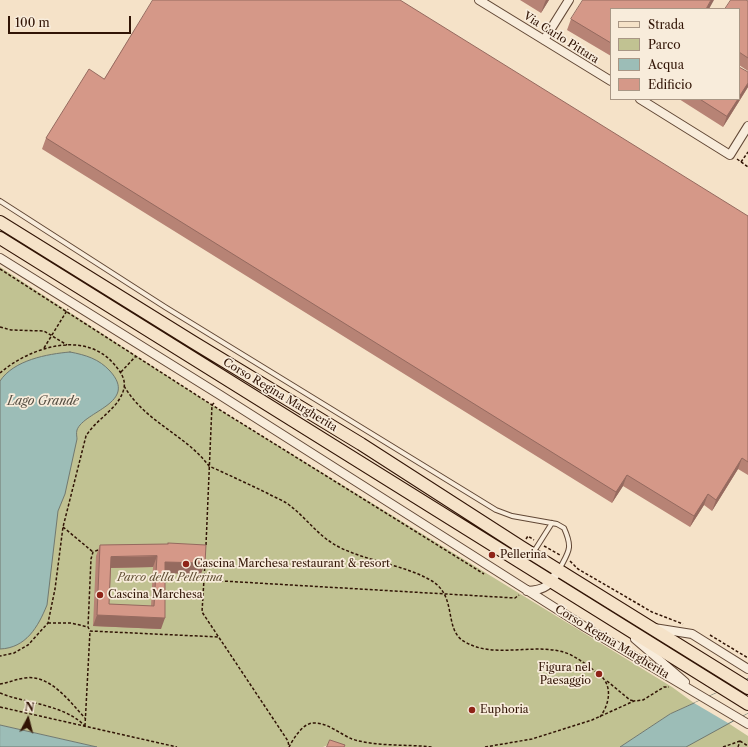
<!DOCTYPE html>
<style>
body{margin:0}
#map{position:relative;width:748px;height:747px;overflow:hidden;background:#f5e2c8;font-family:"Libre Caslon Text",serif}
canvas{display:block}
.legend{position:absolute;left:610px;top:8px;width:130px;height:92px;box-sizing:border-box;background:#f8ecdb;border:1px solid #a89685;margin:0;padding:5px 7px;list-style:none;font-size:12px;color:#311405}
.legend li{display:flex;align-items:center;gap:8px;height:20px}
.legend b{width:20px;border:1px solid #a89685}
.north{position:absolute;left:8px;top:699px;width:40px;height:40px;-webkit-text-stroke:3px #f8ecdb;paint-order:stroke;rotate:7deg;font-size:11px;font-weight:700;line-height:16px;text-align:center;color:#311405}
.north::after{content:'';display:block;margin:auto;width:14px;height:18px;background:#311405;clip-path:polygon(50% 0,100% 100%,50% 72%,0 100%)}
.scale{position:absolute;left:8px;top:16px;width:123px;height:18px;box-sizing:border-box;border:2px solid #311405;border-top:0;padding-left:5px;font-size:12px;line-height:14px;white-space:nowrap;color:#311405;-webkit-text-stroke:3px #f8ecdb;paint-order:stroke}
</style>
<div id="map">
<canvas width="748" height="747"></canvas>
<ul class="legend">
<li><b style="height:5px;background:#f5e2c8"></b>Strada</li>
<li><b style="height:11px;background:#c1c292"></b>Parco</li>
<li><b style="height:11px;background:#9cbdb7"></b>Acqua</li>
<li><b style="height:11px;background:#d59888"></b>Edificio</li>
</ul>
<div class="north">N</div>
<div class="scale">100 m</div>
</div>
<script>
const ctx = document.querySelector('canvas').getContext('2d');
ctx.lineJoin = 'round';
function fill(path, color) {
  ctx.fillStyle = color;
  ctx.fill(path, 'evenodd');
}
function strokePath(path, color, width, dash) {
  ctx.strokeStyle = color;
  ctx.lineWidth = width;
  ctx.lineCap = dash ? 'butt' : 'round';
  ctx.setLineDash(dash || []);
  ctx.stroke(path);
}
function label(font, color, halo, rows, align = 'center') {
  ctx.font = font + ' "Libre Caslon Text",serif';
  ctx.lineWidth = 3.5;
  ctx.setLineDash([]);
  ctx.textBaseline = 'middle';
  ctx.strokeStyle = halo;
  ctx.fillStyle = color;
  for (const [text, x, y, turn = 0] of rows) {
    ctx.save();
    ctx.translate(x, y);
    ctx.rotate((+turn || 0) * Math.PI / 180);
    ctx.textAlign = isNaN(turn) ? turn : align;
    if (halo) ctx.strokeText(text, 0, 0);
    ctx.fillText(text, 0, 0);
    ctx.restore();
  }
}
fill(new Path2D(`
 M 0,267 L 212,405 L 672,687 L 694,703 L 670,714 L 620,747 L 333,747 L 328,745 L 323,747 L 97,747 L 0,725 Z
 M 728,723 L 748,736 L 748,747 L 685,747 Z`), '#c1c292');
const water = new Path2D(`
 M 70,352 C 86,355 99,359 110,371 C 139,403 84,411 77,430 C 76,433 77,437 77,439 L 65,494 L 58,511 L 47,605 C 38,627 26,648 0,649 L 0,381 C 14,360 47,354 70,352 Z
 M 748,679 L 748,713 L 686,747 L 620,747 L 670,714 Z
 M 0,725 L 97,747 L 0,747 Z`);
fill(water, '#9cbdb7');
strokePath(water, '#717970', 1);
fill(new Path2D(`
 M 748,679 L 748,713 L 728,723 L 694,703 Z`), '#f5e2c8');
const lane = new Path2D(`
 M 0,201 L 165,307 L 496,510 L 512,516 L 557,524 L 564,528 C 573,548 569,551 560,568
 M 533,553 L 552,523`);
const street = new Path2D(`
 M 479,0 L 611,81
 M 544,40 L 569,0
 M 640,99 L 730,155 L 748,126
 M 0,258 L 220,395 L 585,627 L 748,724
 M 527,591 C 546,590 550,585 559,569
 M 654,628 L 692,634 L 748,669
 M 635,639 L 685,682`);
const primary = new Path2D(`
 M 0,222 L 193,342 L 361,444 L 521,547 L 748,688
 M 0,238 L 748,704`);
strokePath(lane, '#624836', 6);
strokePath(street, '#624836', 10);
strokePath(primary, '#311405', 14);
strokePath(new Path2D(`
 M 737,159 L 748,167
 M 741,162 L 748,152
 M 0,269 L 212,405 L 484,574
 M 0,327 L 11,330 L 44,331 L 67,345
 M 44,348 L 68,309
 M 121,372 L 136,356
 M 0,373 C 29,348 84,329 114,364 C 120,371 126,379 124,388 C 120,408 96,419 86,436 L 63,527 L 55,589 L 48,623 L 28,645 L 14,653 L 0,656
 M 124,386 C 146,423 185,434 209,466 C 229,475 248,484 267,493 C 274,497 282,500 288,504 C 308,519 318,537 341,548 C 370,562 405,565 432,581 C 458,597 443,630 465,642 C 496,660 536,641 569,654 C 581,660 591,668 601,676 C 613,687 609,705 600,717
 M 63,527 L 93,552
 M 526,539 L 528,536 L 534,540
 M 206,545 L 212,405 L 215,402
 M 544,546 L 560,555
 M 98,550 L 93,552 L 91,559 L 88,627 L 90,631 L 219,637
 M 570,561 L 578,569 L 652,612 L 683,624
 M 205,563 L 202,612 L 288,741 L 289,747
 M 205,580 L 515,598 L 519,595
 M 48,623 L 71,623 L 88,627
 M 710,635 L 748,658
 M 607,681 L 630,700 L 634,701
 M 0,684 C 8,683 16,679 25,678 C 50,674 70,702 85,718
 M 0,693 C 27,704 62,704 84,725
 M 0,707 L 177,747
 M 85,726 L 90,631
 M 740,741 L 748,746
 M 289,747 C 294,738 303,722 315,723 C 328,723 340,734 352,739 C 377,747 406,744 432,747
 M 485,747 L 532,739 L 592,720 L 634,701 L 643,700 L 664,687 L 669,687
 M 723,747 L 740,741
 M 738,747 L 740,741`), '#311405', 1.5, [3, 2]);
strokePath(lane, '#f8ecdb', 4);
strokePath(street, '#f8ecdb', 8);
strokePath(primary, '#f5e2c8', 12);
fill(new Path2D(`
 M 520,0 L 549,0 L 541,13 Z
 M 748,1 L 748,71 L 739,65 L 739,9 Z
 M 611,9 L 611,56 L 567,30 L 571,19 Z
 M 748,72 L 748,87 L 723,127 L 679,99 L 739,99 Z
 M 104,79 L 748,216 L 748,475 L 738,469 L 712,511 L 704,505 L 690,527 L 623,486 L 612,503 L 42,149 L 46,138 Z
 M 168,544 L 201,574 L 165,573 L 161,629 L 93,626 L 96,556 L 100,545 ZM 153,567 L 151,606 L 109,604 L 111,568 Z`), '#b78375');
fill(new Path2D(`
 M 546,0 L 549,0 L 541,13 L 545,2 Z
 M 711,0 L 714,0 L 709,9 L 706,9 Z
 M 748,83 L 748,87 L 723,127 L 727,116 L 738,99 L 739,99 L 739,97 Z
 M 742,458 L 738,469 L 712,511 L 716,500 Z
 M 627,475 L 623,486 L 612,503 L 616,492 Z
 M 708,494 L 704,505 L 690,527 L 694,516 Z
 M 157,556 L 153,567 L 107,568 L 111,557 Z
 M 165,562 L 205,563 L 201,574 L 161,573 Z
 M 97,615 L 165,618 L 161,629 L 93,626 Z`), '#956a5f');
const building = new Path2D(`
 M 153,0 L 400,0 L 748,216 L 748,462 L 742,458 L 716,500 L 708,494 L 694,516 L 627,475 L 616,492 L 46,138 L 89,69 L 104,79 Z
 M 583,0 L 711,0 L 706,9 L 611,9 L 611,43 L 571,19 Z
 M 731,0 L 746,0 L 748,1 L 748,58 L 739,52 L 739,9 L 725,9 Z
 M 739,67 L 748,72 L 748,83 L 739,97 Z
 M 700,99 L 738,99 L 727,116 Z
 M 168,543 L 206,545 L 205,563 L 165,562 L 165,618 L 97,615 L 100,545 L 168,544 ZM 157,556 L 154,606 L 109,604 L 111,557 Z
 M 330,740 L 345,745 L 344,747 L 327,747 Z`);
fill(building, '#d59888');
strokePath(building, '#956a5f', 1);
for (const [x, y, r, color] of [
 [492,555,4,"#8f2418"],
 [186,564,4,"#8f2418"],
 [100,595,4,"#8f2418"],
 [599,674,4,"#8f2418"],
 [472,710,4,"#8f2418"]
]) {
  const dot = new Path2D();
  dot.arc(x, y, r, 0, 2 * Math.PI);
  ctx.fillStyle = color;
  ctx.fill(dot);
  strokePath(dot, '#f8ecdb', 1.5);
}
label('11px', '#311405', '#f8ecdb', [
 ["Via Carlo Pittara",561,38,32],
 ["Corso Regina Margherita",280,395,31],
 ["Corso Regina Margherita",612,642,31]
]);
label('11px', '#311405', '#f8ecdb', [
 ["Pellerina",500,555],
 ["Cascina Marchesa restaurant & resort",194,564],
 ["Cascina Marchesa",108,595],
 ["Figura nel",591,668,"right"],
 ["Paesaggio",591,681,"right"],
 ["Euphoria",480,710]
], 'left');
label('italic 11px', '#635136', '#f8ecdb', [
 ["Parco della Pellerina",170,578]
]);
label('italic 12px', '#564f43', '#f8ecdb', [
 ["Lago Grande",43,402]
]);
</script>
